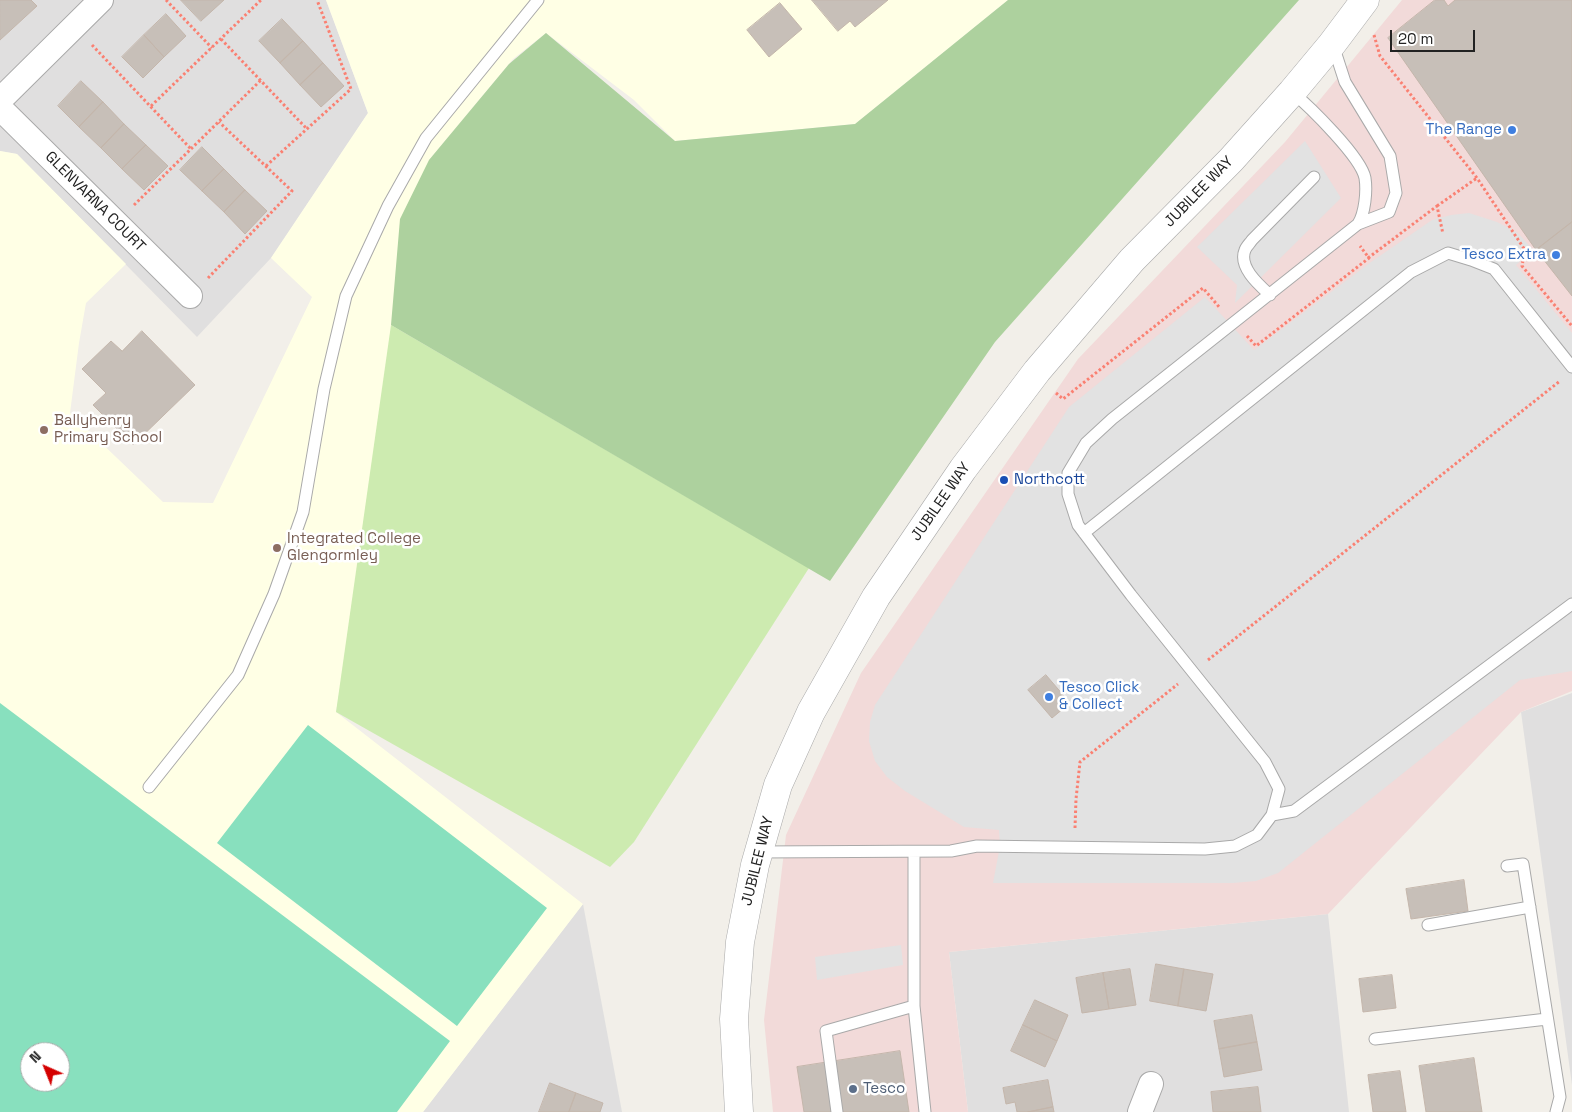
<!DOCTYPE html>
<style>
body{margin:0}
#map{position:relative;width:1572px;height:1112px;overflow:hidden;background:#f2efe9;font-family:"Space Grotesk",sans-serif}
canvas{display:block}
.north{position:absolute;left:20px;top:1042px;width:50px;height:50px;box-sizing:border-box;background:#fff;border:1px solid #a7a7a7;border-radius:50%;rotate:316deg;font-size:14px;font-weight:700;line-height:20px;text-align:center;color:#222}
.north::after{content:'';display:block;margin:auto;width:18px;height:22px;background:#d40000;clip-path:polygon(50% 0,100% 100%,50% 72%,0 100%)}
.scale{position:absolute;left:1390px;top:30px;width:85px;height:22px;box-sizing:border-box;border:2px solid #222;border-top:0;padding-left:6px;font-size:15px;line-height:18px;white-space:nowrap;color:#222;-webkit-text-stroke:4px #fff;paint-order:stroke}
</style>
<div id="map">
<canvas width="1572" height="1112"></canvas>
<div class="north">N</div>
<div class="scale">20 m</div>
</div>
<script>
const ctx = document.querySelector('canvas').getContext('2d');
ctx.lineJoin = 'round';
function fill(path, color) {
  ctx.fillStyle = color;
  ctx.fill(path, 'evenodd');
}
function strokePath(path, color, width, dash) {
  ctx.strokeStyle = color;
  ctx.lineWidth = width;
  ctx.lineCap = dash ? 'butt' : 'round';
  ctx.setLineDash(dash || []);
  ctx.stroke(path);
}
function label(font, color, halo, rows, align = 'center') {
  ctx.font = font + ' "Space Grotesk",sans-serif';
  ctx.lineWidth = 5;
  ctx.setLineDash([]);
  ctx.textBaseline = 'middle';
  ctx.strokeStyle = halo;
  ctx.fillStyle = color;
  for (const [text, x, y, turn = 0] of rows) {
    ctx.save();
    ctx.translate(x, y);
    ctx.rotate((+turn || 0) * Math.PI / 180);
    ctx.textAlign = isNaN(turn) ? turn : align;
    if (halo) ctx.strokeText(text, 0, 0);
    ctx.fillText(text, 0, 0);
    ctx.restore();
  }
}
fill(new Path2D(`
 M 0,0 L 326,0 L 368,113 L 271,258 L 197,337 L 17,154 L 0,151 Z
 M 1572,693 L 1572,1085 L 1521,712 Z
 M 583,904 L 622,1112 L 423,1112 Z
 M 1328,914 L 1349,1112 L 968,1112 L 949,952 Z`), '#e0dfdf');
fill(new Path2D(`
 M 1402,0 L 1572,0 L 1572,691 L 1521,712 L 1328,914 L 949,952 L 968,1112 L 773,1112 L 764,1020 L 786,835 L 861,673 L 1078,359 L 1285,142 Z`), '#f2dad9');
fill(new Path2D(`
 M 326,0 L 1008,0 L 855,124 L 675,141 L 634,100 L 546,33 L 513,59 L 429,160 L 336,712 L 583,904 L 423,1112 L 0,1112 L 0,151 L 17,154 L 126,264 L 86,303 L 79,343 L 70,413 L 163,502 L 213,503 L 312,297 L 271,258 L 368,113 ZM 30,1052 L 60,1052 L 60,1082 L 30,1082 Z`), '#ffffe5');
fill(new Path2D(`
 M 391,325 L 809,568 L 634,842 L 610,867 L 336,712 Z`), '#cdebb0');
fill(new Path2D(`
 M 1008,0 L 1299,0 L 995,342 L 830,581 L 391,325 L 400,219 L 429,160 L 509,64 L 546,33 L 675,141 L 855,124 Z`), '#add19e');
fill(new Path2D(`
 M 0,703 L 450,1041 L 397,1112 L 0,1112 ZM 30,1052 L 60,1052 L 60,1082 L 30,1082 Z
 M 308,725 L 547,908 L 457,1026 L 217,843 Z`), '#88e0be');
fill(new Path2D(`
 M 1305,141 L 1341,198 L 1235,303 L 1237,285 L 1197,247 Z
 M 1469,213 L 1497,222 L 1518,233 L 1533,250 L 1516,265 L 1572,333 L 1572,671 L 1520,680 L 1278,873 L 1256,881 L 1233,883 L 993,883 L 1000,846 L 999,830 L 964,827 L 905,791 L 887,777 L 875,761 L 869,741 L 870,722 L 875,705 L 1069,407 L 1205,297 L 1254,350 L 1371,262 L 1432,220 L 1451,215 Z
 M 901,945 L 903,965 L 817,980 L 815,957 Z`), '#e2e2e2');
const building = new Path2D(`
 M 0,0 L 31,0 L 37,6 L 0,40 Z
 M 181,0 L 224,0 L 201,21 Z
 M 812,0 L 888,0 L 855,27 L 850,21 L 838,31 Z
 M 1435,0 L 1444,0 L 1448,6 L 1455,0 L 1572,0 L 1572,222 L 1536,250 L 1388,38 Z
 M 780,3 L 802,29 L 769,57 L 747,30 Z
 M 166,14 L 186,36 L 164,57 L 144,35 Z
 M 282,19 L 303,41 L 280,63 L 259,41 Z
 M 144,35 L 164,57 L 143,78 L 122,57 Z
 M 303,41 L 323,63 L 300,85 L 280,63 Z
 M 323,63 L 344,86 L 321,107 L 300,85 Z
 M 81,81 L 103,102 L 79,127 L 58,106 Z
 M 103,102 L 124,124 L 101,148 L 79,127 Z
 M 124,124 L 146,145 L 122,169 L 101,148 Z
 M 146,145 L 168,166 L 144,190 L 122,169 Z
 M 202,147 L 224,169 L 202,191 L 180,170 Z
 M 224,169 L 245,190 L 224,212 L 202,191 Z
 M 245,190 L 267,211 L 245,234 L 224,212 Z
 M 1572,222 L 1572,296 L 1536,250 Z
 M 142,331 L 195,385 L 133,445 L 93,405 L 106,393 L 82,369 L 111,341 L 122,351 Z
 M 1046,675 L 1070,703 L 1052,718 L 1028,690 Z
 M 1464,880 L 1468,911 L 1411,919 L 1406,889 Z
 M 1156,964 L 1184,969 L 1178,1006 L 1150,1001 Z
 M 1130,969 L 1136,1005 L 1109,1009 L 1103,973 Z
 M 1184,969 L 1213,974 L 1206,1011 L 1178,1006 Z
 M 1103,973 L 1109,1009 L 1082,1013 L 1076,978 Z
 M 1392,975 L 1396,1008 L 1363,1012 L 1359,979 Z
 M 1035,1000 L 1068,1015 L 1057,1041 L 1023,1025 Z
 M 1252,1015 L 1257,1042 L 1219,1049 L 1214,1021 Z
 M 1023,1025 L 1057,1041 L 1045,1067 L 1011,1051 Z
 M 1257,1042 L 1262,1070 L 1224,1077 L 1219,1049 Z
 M 900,1051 L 909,1112 L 804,1112 L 797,1067 Z
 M 1474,1058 L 1482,1112 L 1426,1112 L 1419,1066 Z
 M 1400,1071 L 1406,1112 L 1373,1112 L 1368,1075 Z
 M 1048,1080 L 1053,1107 L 1028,1112 L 1017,1112 L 1015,1102 L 1006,1104 L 1003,1088 Z
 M 550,1083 L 576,1093 L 569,1112 L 539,1112 Z
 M 1258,1087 L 1261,1112 L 1213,1112 L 1211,1092 Z
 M 576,1093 L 603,1103 L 600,1112 L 569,1112 Z
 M 1053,1107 L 1054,1112 L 1028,1112 Z`);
fill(building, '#c7bfb8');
strokePath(building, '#c4b6ab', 1);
const service = new Path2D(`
 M 1292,92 C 1310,107 1361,157 1365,178 C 1367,191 1365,213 1358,224
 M 1270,295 C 1259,285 1238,267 1245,250 C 1246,247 1250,243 1252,240 L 1314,177
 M 1084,533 L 1411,272 L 1448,253 L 1471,260 L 1494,269 L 1572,367
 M 149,787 L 238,675 L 274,594 L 303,512 L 324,389 L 346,296 L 388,206 L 426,138 L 538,0
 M 1272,815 L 1294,811 L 1572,604
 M 758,852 L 951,851 L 977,846 L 1205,849 L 1235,846 L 1257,835 L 1272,815 L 1279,789 L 1265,762 L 1131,595 L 1078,525 L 1068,494 L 1068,473 L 1086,443 L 1112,419 L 1358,224 L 1389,212 L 1396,193 L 1390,156 L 1345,82 L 1333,45
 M 914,852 L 914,1006 L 925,1112
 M 1507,866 L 1523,864 L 1560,1097 L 1556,1112
 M 1428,925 L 1530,907
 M 1375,1039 L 1547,1019
 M 837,1112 L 826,1031 L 914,1006`);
const minor = new Path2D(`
 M 0,100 L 101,0
 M 0,108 L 190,296
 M 1140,1112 L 1151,1084`);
const tertiary = new Path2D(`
 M 739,1112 L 734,1019 L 740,942 L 755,865 L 778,785 L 811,712 L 876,597 L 963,469 L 1037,371 L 1132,260 L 1231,160 L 1292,92 L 1332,44 L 1365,0`);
strokePath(service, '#a9a9a9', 13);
strokePath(minor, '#a9a9a9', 26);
strokePath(tertiary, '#a9a9a9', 29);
strokePath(new Path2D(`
 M 166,0 L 212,48
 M 1374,35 L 1380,56 L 1477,178 L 1525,250 L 1522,266 L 1572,326
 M 221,39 L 307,129
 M 92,45 L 191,149
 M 151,106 L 261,0
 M 266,166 L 351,89 L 317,0
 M 134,205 L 261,80
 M 1437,206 L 1477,178
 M 1368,258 L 1437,206 L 1443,234
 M 208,278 L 292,191 L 219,122
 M 1247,336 L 1256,346 L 1369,258 L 1360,246
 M 1056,393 L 1063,399 L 1203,288 L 1220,308
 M 1208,660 L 1560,381
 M 1075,828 L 1076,799 L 1080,762 L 1178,684`), '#fa8072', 3, [2.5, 2.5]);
strokePath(service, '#fff', 11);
strokePath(minor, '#fff', 24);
strokePath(tertiary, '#fff', 28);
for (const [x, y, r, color] of [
 [1512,130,5,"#3f7fe0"],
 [1556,255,5,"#3f7fe0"],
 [44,430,5,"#8d6e63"],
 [1004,480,5,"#1a4fb4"],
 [277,548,5,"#8d6e63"],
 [1049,697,5,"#3f7fe0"],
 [853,1089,5,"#5c6f8a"]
]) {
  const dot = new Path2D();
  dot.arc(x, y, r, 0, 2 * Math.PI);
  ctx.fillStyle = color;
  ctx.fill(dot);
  strokePath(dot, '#fff', 2);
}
label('15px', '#366cbe', '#fff', [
 ["The Range",1502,130],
 ["Tesco Extra",1546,255],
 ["Tesco Click",1059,688,"left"],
 ["& Collect",1059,705,"left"]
], 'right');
label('15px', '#222', '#fff', [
 ["JUBILEE WAY",1199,192,-46],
 ["GLENVARNA COURT",95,202,45],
 ["JUBILEE WAY",941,502,-55],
 ["JUBILEE WAY",758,861,-76]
]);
label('15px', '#785e54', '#fff', [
 ["Ballyhenry",54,421],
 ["Primary School",54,438],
 ["Integrated College",287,539],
 ["Glengormley",287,556]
], 'left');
label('15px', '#164399', '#fff', [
 ["Northcott",1014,480]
], 'left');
label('15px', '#4e5e75', '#fff', [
 ["Tesco",863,1089]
], 'left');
</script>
